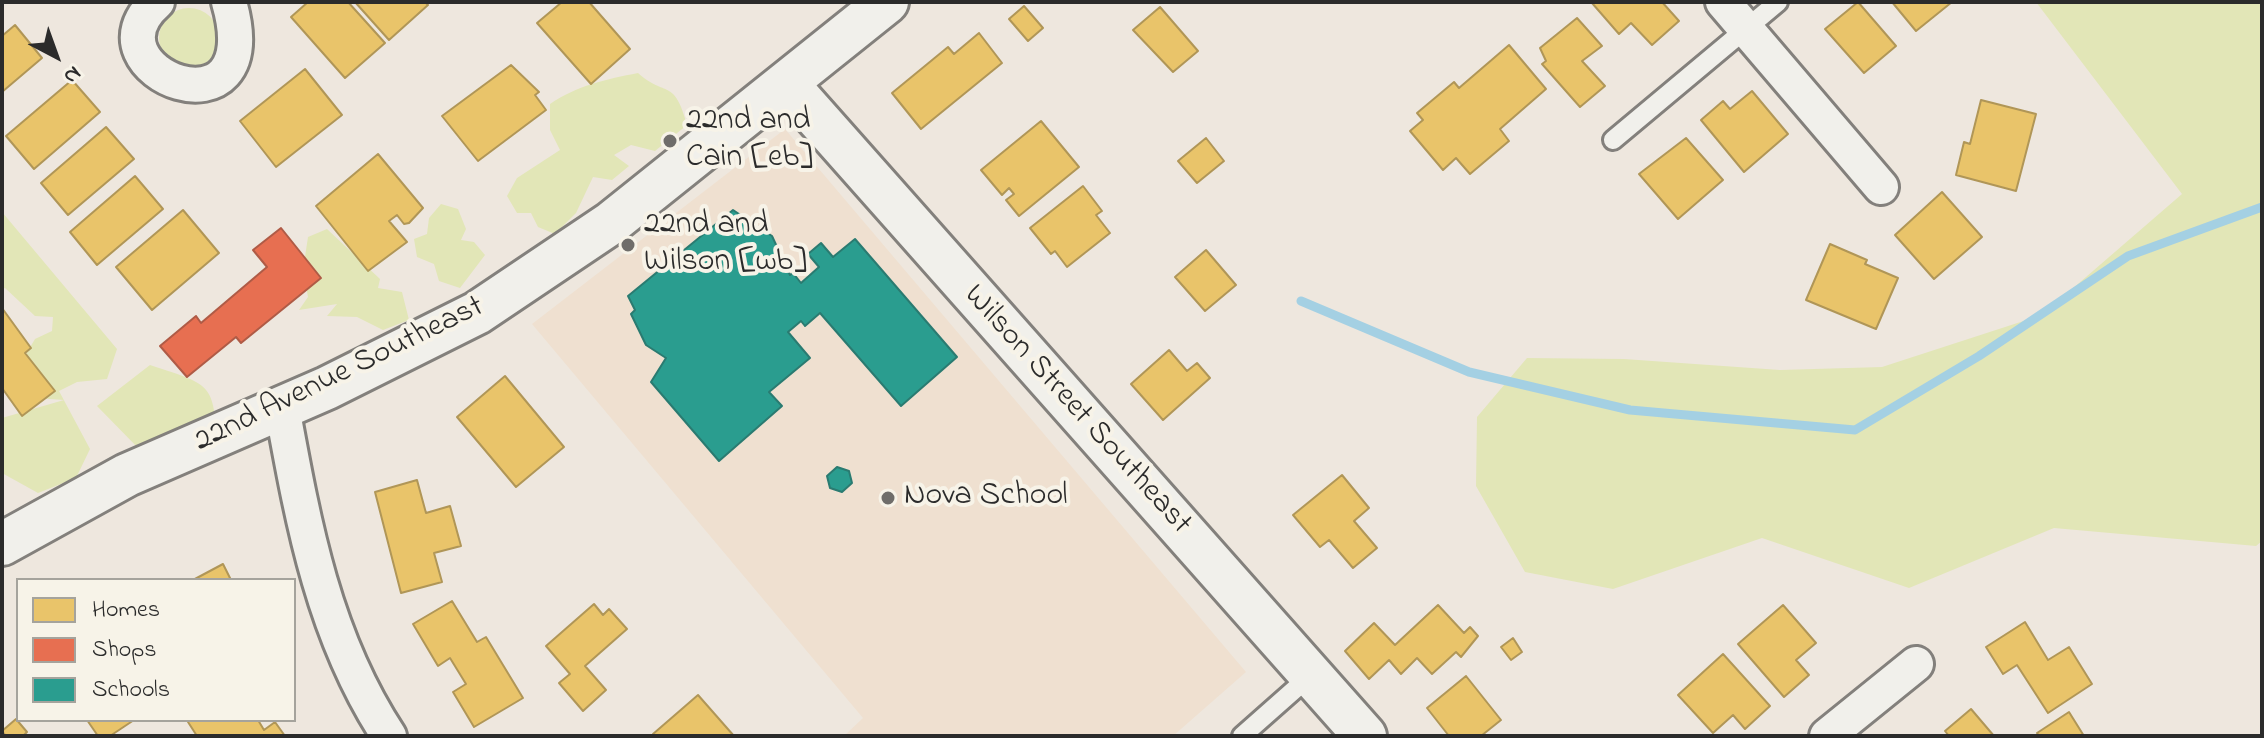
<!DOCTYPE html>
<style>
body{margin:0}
#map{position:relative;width:2264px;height:738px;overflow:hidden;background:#eee7de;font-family:"Indie Flower",sans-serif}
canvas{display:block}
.frame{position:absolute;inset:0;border:4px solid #2b2b2b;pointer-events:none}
.legend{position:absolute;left:16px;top:578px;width:280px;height:144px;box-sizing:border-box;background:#f7f3e8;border:2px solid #a5a39c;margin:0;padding:10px 14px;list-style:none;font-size:24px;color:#2b2b2b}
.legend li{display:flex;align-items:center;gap:16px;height:40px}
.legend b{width:40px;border:2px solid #a5a39c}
.north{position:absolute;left:16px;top:16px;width:80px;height:80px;-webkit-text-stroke:6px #f7f3e8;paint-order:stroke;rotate:139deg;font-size:22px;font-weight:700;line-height:32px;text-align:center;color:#2b2b2b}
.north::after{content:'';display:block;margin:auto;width:28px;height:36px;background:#2b2b2b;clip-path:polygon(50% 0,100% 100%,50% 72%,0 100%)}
</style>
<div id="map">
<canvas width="2264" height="738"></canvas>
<div class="frame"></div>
<ul class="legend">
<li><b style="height:22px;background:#e9c46a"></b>Homes</li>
<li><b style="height:22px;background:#e76f51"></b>Shops</li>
<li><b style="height:22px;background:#2a9d8f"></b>Schools</li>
</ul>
<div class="north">N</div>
</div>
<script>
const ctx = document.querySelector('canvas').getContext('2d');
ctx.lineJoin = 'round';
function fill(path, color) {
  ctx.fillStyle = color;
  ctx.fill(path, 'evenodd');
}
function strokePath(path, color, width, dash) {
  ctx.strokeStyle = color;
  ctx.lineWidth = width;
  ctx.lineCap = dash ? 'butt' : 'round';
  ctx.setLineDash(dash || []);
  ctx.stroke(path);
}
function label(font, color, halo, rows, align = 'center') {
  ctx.font = font + ' "Indie Flower",sans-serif';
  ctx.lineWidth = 8;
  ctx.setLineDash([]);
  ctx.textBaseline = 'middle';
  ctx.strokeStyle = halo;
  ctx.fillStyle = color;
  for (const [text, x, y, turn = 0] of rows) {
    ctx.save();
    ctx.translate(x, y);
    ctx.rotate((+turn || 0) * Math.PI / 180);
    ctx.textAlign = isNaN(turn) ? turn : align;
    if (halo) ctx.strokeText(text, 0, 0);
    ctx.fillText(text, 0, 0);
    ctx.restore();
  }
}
fill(new Path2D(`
 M 785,129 L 1246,672 L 1173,736 L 844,736 L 863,718 L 532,324 Z`), '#efe0d0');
fill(new Path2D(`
 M 2036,2 L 2262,2 L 2262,541 L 2256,546 L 2054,528 L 1909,588 L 1762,538 L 1613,589 L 1525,572 L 1476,486 L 1477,417 L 1527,358 L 1624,359 L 1780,370 L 1882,367 L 2042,315 L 2182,194 Z
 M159 38a30 30 0 1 1 60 0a30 30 0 1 1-60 0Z
 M 638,73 C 666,98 674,77 687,125 L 655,151 L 631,145 L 614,155 L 629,166 L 612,180 L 593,177 L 576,213 L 555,234 L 538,227 L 531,213 L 517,213 L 507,196 L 517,178 L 560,150 L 550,130 L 550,104 C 576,86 607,79 638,73 Z
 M 441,204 L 458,209 L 466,229 L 461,240 L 474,242 L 485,255 L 460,288 L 439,281 L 434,264 L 417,257 L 414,239 L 427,234 L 429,218 Z
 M 2,212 L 117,349 L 107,379 L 77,382 L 59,391 L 90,449 L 76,478 L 38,493 L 2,473 L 2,418 L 64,400 L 36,398 L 19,366 L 35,339 L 52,331 L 53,317 L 35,316 L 5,288 L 2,289 Z
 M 327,229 L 380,279 L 378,288 L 402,292 L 409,320 L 383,330 L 357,317 L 327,316 L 337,304 L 299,310 L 308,297 L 303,270 L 308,237 Z
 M 150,365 C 215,386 214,384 217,451 L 141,451 L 97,406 Z`), '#e2e6b7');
const homes = new Path2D(`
 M 308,2 L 348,2 L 385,43 L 345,78 L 291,17 Z
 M 355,2 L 425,2 L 428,5 L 389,40 Z
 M 562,2 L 589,2 L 630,49 L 591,84 L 537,23 Z
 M 1662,2 L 1679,21 L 1652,45 L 1631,23 L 1619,34 L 1592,3 Z
 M 1858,2 L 1896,46 L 1864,73 L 1825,29 Z
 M 1892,2 L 1952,2 L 1916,31 Z
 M 1024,6 L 1043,28 L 1028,41 L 1009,19 Z
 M 1160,7 L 1198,51 L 1173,72 L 1133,30 Z
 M 1577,18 L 1602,46 L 1582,61 L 1605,86 L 1580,107 L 1542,64 L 1546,61 L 1540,48 Z
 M 15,25 L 42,58 L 2,92 L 2,36 Z
 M 979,33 L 1002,63 L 921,129 L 892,93 L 948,47 L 954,54 Z
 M 1509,45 L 1546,89 L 1500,129 L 1509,141 L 1470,174 L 1456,158 L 1443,170 L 1410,131 L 1423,120 L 1417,113 L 1454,82 L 1459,88 Z
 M 511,65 L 539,92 L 535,95 L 546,110 L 478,161 L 442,116 Z
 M 305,69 L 342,115 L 276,167 L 240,121 Z
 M 72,80 L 100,112 L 34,169 L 6,136 Z
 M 1752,91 L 1788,134 L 1744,172 L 1701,120 L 1723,101 L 1730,109 Z
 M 1981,100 L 2036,114 L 2016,191 L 1956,175 L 1964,142 L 1970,144 Z
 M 1041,121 L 1079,167 L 1019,216 L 1006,200 L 1014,194 L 1009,188 L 1002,195 L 981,170 Z
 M 106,127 L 134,159 L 68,215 L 41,183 Z
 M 1206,138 L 1224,161 L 1197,183 L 1178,161 Z
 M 1686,138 L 1723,180 L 1678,219 L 1639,174 Z
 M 378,154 L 423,208 L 409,223 L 404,224 L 397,215 L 389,221 L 407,242 L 368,271 L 316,206 Z
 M 135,176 L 163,209 L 97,265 L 70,232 Z
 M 1083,186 L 1102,211 L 1096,215 L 1110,233 L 1067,267 L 1055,251 L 1051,254 L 1030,228 Z
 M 1942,192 L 1982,237 L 1934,279 L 1895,235 Z
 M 183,210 L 219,253 L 152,310 L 116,267 Z
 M 1830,244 L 1867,260 L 1865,264 L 1898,278 L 1876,329 L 1806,300 Z
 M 1206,250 L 1236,285 L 1205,311 L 1175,277 Z
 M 2,308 L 31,348 L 25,353 L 55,391 L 22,416 L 2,388 Z
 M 1169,350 L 1187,371 L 1197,363 L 1210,378 L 1163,420 L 1131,384 Z
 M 505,376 L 564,447 L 516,487 L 457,417 Z
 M 1342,475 L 1369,508 L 1354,521 L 1377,548 L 1353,568 L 1329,540 L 1320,547 L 1293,515 Z
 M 417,480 L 426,513 L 450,506 L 461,546 L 434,553 L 442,582 L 401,593 L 375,492 Z
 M 223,564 L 231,580 L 193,580 Z
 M 452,601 L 477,642 L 486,637 L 523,698 L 474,727 L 453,692 L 466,684 L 450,658 L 438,666 L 413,624 Z
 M 594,604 L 603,615 L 609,609 L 627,629 L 585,666 L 606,690 L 583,711 L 559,683 L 570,674 L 546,646 Z
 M 1438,605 L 1464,633 L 1470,627 L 1478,636 L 1461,657 L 1456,652 L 1432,674 L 1417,658 L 1401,674 L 1389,660 L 1369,679 L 1345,651 L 1374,623 L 1395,645 Z
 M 1783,605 L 1816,643 L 1796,660 L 1809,675 L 1784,697 L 1738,644 Z
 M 2025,622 L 2048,660 L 2069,647 L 2092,684 L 2048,713 L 2017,665 L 2003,674 L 1986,647 Z
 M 1513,638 L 1522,652 L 1511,660 L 1501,647 Z
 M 1723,654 L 1770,706 L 1745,729 L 1733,715 L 1713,733 L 1678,695 Z
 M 1466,676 L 1501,720 L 1481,736 L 1449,736 L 1427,708 Z
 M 698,695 L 734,736 L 654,736 L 653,734 Z
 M 1971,709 L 1994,736 L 1949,736 L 1945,731 Z
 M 2069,712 L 2084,736 L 2039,736 L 2037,733 Z
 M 16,719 L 27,732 L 23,736 L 6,736 L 2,731 Z
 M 87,720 L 134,720 L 110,736 L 98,736 Z
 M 191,720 L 258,720 L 264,730 L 275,722 L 285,736 L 197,736 L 188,722 Z`);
fill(homes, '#e9c46a');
strokePath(homes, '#b09657', 2);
const shops = new Path2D(`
 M 281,228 L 321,278 L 241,343 L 236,337 L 187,377 L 160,346 L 196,316 L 201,323 L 267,267 L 253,250 Z`);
fill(shops, '#e76f51');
strokePath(shops, '#af5b46', 2);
const schools = new Path2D(`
 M 733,210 L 772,236 L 790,275 L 793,273 L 801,283 L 819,267 L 808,254 L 821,243 L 833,257 L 855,239 L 957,357 L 901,406 L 820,313 L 805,326 L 801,321 L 788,332 L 810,358 L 769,392 L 782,406 L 719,461 L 651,382 L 666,358 L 646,345 L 631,314 L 635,310 L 628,296 Z
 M 837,467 L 849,471 L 852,483 L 842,492 L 830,488 L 827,476 Z`);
fill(schools, '#2a9d8f');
strokePath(schools, '#2a7b71', 2);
strokePath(new Path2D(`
 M 1301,301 L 1469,372 L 1630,410 L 1855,430 L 1979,356 L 2128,256 L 2262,207`), '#a4d0e3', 9);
const service = new Path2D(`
 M 1613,140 L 1778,2
 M 1242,736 L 1311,675`);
const minor = new Path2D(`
 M 157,2 C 78,71 271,147 229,2
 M 1723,2 L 1881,187
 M 282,407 C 303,522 323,636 389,736
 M 1827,736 L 1916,664`);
const tertiary = new Path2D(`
 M 788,85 L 1365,736
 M 2,544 L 127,475 L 327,388 L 477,313 L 611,223 L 887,2`);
strokePath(service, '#83807c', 24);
strokePath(minor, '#83807c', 40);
strokePath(tertiary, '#83807c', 48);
strokePath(service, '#f1f0eb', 18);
strokePath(minor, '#f1f0eb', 34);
strokePath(tertiary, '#f1f0eb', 42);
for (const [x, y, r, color] of [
 [670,141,8,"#6f6d6a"],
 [628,245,8,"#6f6d6a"],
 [888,498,8,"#6f6d6a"]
]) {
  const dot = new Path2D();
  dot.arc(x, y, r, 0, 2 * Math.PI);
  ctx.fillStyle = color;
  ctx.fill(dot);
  strokePath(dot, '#f7f3e8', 3);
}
label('32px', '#2b2b2b', '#f7f3e8', [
 ["22nd and",686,123],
 ["Cain [eb]",686,160],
 ["22nd and",644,227],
 ["Wilson [wb]",644,264],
 ["Nova School",904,498]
], 'left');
label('32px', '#2b2b2b', '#f7f3e8', [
 ["22nd Avenue Southeast",340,376,-26],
 ["Wilson Street Southeast",1076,411,48]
]);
</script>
